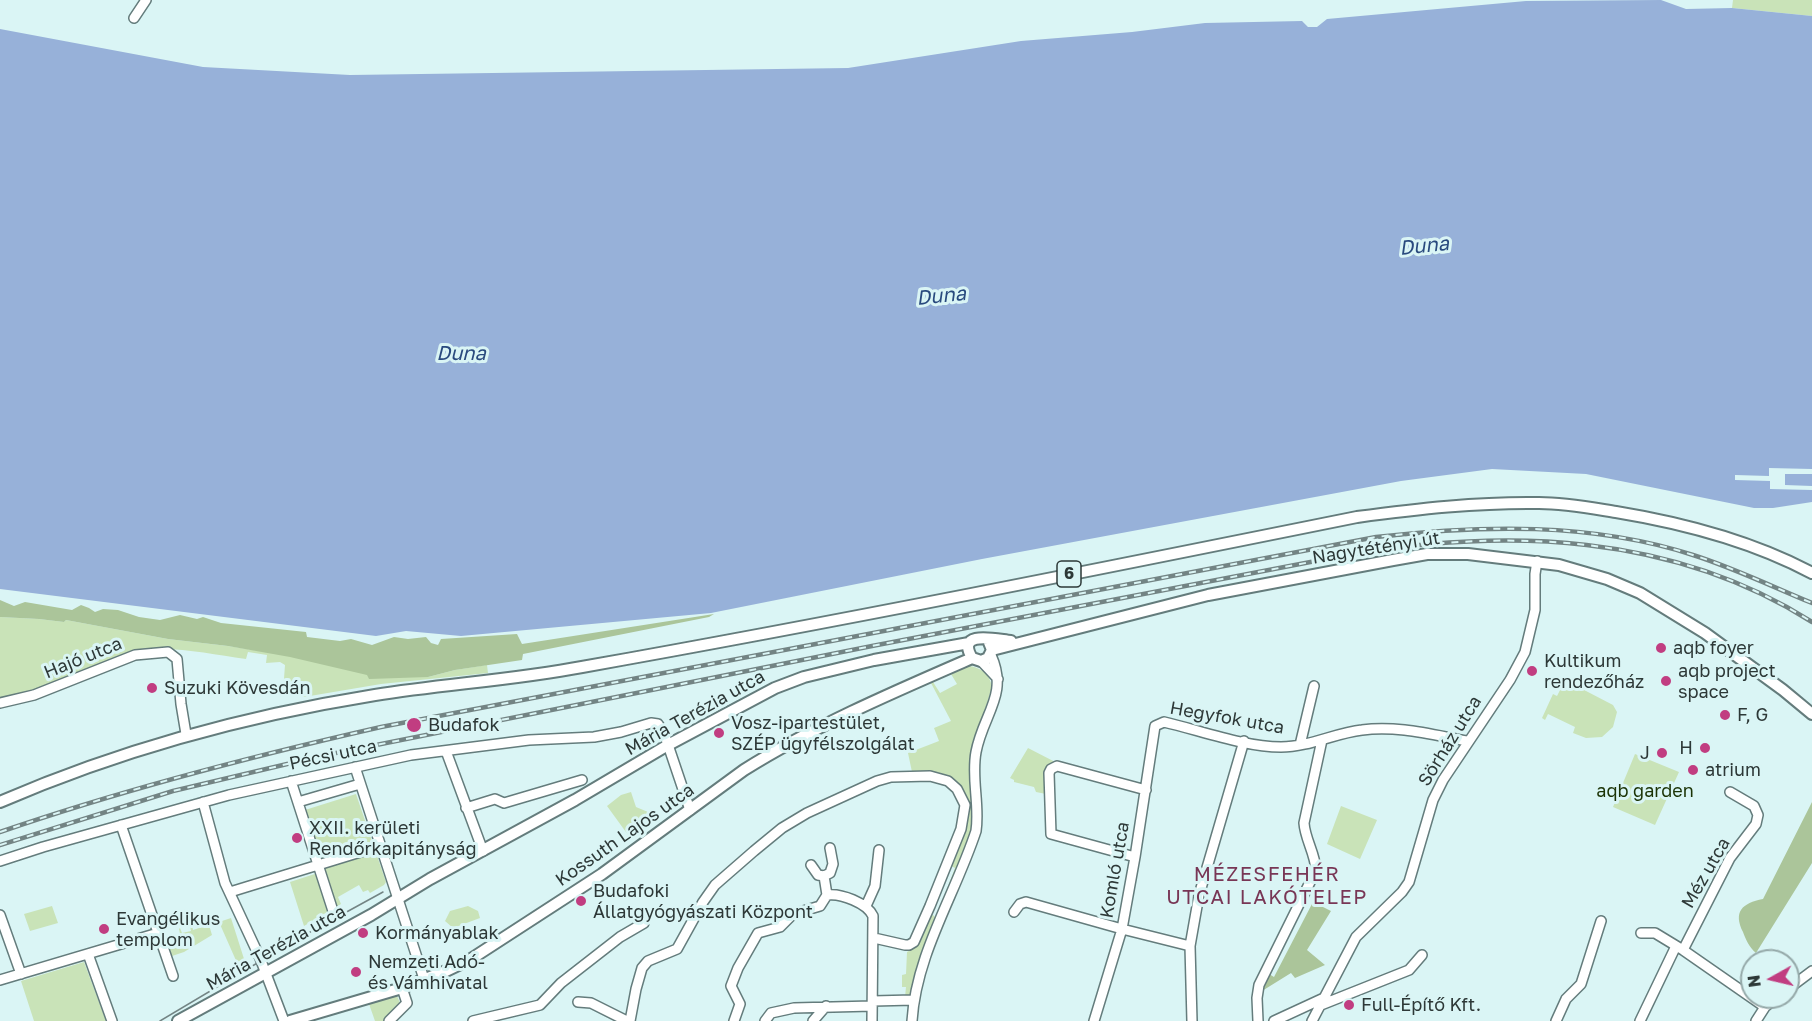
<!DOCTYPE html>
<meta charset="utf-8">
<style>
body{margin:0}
#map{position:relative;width:1812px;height:1021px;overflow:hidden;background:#daf5f5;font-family:"Golos Text",sans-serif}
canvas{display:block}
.north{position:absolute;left:1740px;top:949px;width:60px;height:60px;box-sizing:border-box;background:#daf5f5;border:2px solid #95a9a9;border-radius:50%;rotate:262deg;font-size:16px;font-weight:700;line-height:24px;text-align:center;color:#2d3837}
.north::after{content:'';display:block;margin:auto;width:21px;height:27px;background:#c13d81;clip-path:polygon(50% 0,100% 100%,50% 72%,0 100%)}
</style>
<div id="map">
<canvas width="1812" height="1021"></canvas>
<div class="north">N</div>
</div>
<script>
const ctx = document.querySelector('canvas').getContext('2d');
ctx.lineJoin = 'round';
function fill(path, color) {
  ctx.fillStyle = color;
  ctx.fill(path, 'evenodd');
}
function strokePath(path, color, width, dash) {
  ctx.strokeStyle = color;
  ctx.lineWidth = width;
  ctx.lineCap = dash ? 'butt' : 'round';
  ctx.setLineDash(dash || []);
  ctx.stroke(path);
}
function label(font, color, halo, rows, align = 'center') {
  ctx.font = font + ' "Golos Text",sans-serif';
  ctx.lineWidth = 6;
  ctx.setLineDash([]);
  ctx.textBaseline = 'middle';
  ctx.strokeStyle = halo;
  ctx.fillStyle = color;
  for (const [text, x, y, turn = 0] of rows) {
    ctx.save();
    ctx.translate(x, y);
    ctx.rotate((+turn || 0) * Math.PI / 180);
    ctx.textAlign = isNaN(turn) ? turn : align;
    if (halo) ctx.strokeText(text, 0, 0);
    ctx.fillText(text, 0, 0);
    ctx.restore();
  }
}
fill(new Path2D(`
 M 1733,0 L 1812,0 L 1812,16 L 1732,8 Z
 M 0,617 L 39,619 L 64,622 L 66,620 L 168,639 L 228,646 L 428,677 L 455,670 L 487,665 L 488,673 L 381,684 L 304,697 L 283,692 L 285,665 L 280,662 L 266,663 L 267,655 L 248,652 L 246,659 C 209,654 172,645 135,651 L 33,692 L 0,699 Z
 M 964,666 C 978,665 990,673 992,687 L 972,751 L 970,780 L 975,805 L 975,826 L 945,903 L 942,902 L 955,868 L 951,866 C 963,835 978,813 955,782 L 912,772 L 908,753 L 939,741 L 934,728 L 951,721 L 931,683 L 933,682 L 940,693 L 957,684 L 951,674 Z
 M 1561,678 L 1613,705 L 1617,712 L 1613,727 L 1602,737 L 1586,738 L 1573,733 L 1575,727 L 1548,714 L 1545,720 L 1542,718 L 1553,694 L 1557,696 L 1563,684 L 1559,682 Z
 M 1028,748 L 1059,764 L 1051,765 L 1046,794 L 1036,792 L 1034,787 L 1014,782 L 1014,780 L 1010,778 Z
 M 1635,754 L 1679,772 L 1655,825 L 1613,807 Z
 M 631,792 L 636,807 L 648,812 L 652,825 L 631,839 L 607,806 L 621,795 Z
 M 356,794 L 386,882 L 384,885 L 370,893 L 368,890 L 363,892 L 359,885 L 338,897 L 341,904 L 304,926 L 290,882 L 324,871 L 305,810 Z
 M 1341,806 L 1377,820 L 1360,859 L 1327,844 Z
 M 52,906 L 58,923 L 30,931 L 24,914 Z
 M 468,906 L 478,911 L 480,918 L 453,928 L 445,921 L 450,911 Z
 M 933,915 L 936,918 L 934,925 L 914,979 L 910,998 L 905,997 L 906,987 L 902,987 L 902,975 L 906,974 L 907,952 L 916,947 L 929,917 Z
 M 231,918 L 245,962 L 238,965 L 219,922 Z
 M 203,921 L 204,926 L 209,925 L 212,935 L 184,952 L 172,956 L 166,938 L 180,934 L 179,929 L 180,928 L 182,933 L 191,931 L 190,925 L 192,925 L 193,930 L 202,927 L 201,922 Z
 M 84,962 L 106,1021 L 34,1021 L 21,981 Z
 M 397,996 L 401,1005 L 383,1021 L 375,1021 L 369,1004 Z`), '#c9e3b8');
fill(new Path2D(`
 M 0,600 L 14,606 L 25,602 L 72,610 L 81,605 L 89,608 L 95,612 L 103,609 L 118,610 L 139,617 L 160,620 L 180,615 L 197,619 L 203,617 L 221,623 L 306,632 L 307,637 L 340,641 L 351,639 L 372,645 L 394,637 L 408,639 L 426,637 L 431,643 L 438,645 L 441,639 L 517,634 L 522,644 L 714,614 L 709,617 L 523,654 L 522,660 L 455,670 L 428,677 L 369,679 L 367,675 L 290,657 L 228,646 L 168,639 L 66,620 L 64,622 L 39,619 L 0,617 Z
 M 1812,802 L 1812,863 L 1756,953 C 1749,947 1746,940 1743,932 C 1733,912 1742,903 1763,899 Z
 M 1313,902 L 1331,911 L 1307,950 L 1325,965 L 1295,978 L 1291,973 L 1262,991 L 1261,989 L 1269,974 L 1274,977 Z`), '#abc59a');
fill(new Path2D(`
 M 1661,0 L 1686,9 L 1732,8 L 1812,16 L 1812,502 L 1773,508 L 1754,508 L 1586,474 L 1492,469 L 1401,481 L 982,559 L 711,613 L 461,636 L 406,631 L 376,636 L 0,589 L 0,29 L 203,67 L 350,75 L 848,68 L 1021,41 L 1132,32 L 1205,23 L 1302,21 L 1308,27 L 1317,27 L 1327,19 L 1526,1 Z`), '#97b1d9');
fill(new Path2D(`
 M 1769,468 L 1812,469 L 1812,474 L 1785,474 L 1785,485 L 1812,486 L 1812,490 L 1770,489 L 1770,481 L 1735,480 L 1735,475 L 1769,476 Z`), '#daf5f5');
const minor = new Path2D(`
 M 134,18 L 146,0
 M 981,661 L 998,679
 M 0,703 L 34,695 L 135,655 L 168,652 L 177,659 L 181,704 L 186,734
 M 1300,745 L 1314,686
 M 446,751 L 483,851
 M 355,767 L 424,979
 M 291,781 L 333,911
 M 203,802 L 225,883 L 260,958 L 284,1021
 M 298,802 L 360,784
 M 466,808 L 495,799 L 504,803 L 582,780
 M 121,825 L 173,976
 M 1135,857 L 1051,834 L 1049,773 L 1051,769 L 1057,766 L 1146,790
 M 0,861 L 43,847 L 229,795 L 411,755 L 529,740 L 594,737 L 621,732 L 651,723 L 658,724 L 664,733 L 690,810
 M 811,865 L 818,875 L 824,876
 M 824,876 L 830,873 L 833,864 L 830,848
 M 230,892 L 380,846
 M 827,895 C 841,893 867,903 873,916 L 872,1021
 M 866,906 L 875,886 L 879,850
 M 1014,912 L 1020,904 L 1026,902 L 1122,929 L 1190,946
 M 0,915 L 21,974
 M 1641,933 L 1655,933 L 1683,950 L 1765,1007
 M 1683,950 L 1730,858 L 1756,824 L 1758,815 L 1754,806 L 1730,792
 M 88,954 L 112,1021
 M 0,980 L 158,933
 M 1788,989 L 1812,971
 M 873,1001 L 913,1000
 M 578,1002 L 591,1003 L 627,1021
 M 1321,1005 L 1409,970 L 1422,955
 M 389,1021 L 407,1003 L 402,988
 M 473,1021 L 540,1005 L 561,983 L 620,937 L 644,923
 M 630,1021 L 636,989 L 642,968 L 648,961 L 677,949 L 703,902 L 715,885 L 754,851 L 782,828 L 807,813 L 877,781 L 891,777 L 930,776 L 948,781 L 957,789 L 965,805 L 961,829 L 930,906 L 914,942 L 909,945 L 905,945 L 874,938
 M 734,1021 L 740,1004 L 731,986 L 738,968 L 758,933 L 780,927 L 793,914 L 820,906 L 827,895 L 824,876
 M 765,1021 L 771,1013 L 794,1008 L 872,1006
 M 813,1021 L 826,1006
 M 912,1021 C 916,954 955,895 976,831 C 980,805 971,778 976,752 C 983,714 1009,695 991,655
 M 1094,1021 L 1122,929 L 1135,857 L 1155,726 L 1164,722 C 1199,730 1245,747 1281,747 C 1309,747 1335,733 1362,730 C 1397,725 1433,735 1467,741
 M 1192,1021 L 1190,946 L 1199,895 L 1244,741
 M 1258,1021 L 1257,998 L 1259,985 L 1316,870 C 1315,853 1305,839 1304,823 L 1322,740
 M 1274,1021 L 1326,997
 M 1312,1021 L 1356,937 L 1402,892 L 1409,882 L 1433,800 L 1443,780 L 1510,680 L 1525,652 L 1535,610 L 1535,574 L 1537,561
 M 1556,1021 L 1566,999 L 1581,984 L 1601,921
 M 1640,1021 L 1676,946
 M 1756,1021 L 1765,1007 L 1777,997`);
const major = new Path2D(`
 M 988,640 L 992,650 L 988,658 L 981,661 L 972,658 C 955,629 998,640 1011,641
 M 992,650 L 1208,595 L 1393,560 L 1427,554 L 1468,554 L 1559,565 L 1607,579 L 1640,593 L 1705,633 L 1783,690 L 1812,714
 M 0,802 C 122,749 244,716 375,695 C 444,684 514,680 582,667 C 841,621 1099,569 1357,517 C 1417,509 1478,502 1539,503 C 1565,503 1591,508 1616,512 C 1683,523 1752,541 1812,573
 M 178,1021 L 371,915 L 430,879 L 575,800 L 668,745 L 775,688 L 804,677 L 874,660 L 969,643
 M 290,1021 L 402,988 L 446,971 L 471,959 L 602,874 L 744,770 C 814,726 896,691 972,658`);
strokePath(minor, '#647c7c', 12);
strokePath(major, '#647c7c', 14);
strokePath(minor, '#fff', 9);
strokePath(major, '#fff', 10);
strokePath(new Path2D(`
 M 160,1021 L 301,937 L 383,892`), '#738484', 1.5);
const rail = new Path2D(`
 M 0,832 C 125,789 253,756 381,727 L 1376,537 C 1481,525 1591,522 1693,555 C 1734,568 1773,587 1812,603
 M 0,845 L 173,791 L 321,756 L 872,646 L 1347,555 C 1506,528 1672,533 1812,622`);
strokePath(rail, '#738484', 4.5);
strokePath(rail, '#daf5f5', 2, [7]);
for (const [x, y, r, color] of [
 [1661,648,6,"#c13d81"],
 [1532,671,6,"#c13d81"],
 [1666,681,6,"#c13d81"],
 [152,688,6,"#c13d81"],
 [1725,715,6,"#c13d81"],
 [414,725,8,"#c13d81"],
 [719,733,6,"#c13d81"],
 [1705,748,6,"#c13d81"],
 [1662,753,6,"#c13d81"],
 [1693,770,6,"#c13d81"],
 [297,838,6,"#c13d81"],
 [581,901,6,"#c13d81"],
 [104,929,6,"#c13d81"],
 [363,933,6,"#c13d81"],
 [356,972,6,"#c13d81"],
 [1349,1005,6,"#c13d81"]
]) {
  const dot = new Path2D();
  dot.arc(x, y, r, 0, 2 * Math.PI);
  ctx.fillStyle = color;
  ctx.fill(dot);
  strokePath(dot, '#daf5f5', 2);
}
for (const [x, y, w] of [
 [1069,574,24]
]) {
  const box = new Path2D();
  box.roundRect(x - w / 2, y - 13, w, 26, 4.5);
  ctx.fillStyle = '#daf5f5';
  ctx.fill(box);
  strokePath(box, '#2d3837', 1.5);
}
label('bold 16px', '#2d3837', null, [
 ["6",1069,574]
]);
label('18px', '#2d3837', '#daf5f5', [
 ["Nagytétényi út",1376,548,-9],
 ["Hajó utca",83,658,-22],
 ["Mária Terézia utca",695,713,-29],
 ["Hegyfok utca",1227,718,10],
 ["Sörház utca",1450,741,-58],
 ["Pécsi utca",333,755,-12],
 ["Kossuth Lajos utca",625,835,-35],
 ["Komló utca",1115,870,-80],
 ["Méz utca",1706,873,-60],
 ["Mária Terézia utca",276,948,-29]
]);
label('18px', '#2d3837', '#daf5f5', [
 ["aqb foyer",1673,648],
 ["Kultikum",1544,661],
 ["rendezőház",1544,682],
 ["aqb project",1678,671],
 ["space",1678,692],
 ["Suzuki Kövesdán",164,688],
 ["F, G",1737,715],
 ["Vosz-ipartestület,",731,723],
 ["SZÉP ügyfélszolgálat",731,744],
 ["Budafok",428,725],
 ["H",1693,748,"right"],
 ["J",1650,753,"right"],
 ["atrium",1705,770],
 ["XXII. kerületi",309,828],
 ["Rendőrkapitányság",309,849],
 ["Budafoki",593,891],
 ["Állatgyógyászati Központ",593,912],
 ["Evangélikus",116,919],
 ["templom",116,940],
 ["Kormányablak",375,933],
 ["Nemzeti Adó-",368,962],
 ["és Vámhivatal",368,983],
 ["Full-Építő Kft.",1361,1005]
], 'left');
label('18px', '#1b3305', '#daf5f5', [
 ["aqb garden",1645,791]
]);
label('italic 20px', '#294a7e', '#daf5f5', [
 ["Duna",1424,246,-6],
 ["Duna",941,296,-6],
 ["Duna",461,354]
]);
ctx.letterSpacing = '1.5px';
label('20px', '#783655', '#daf5f5', [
 ["MÉZESFEHÉR",1267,875],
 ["UTCAI LAKÓTELEP",1267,898]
]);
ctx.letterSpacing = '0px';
</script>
